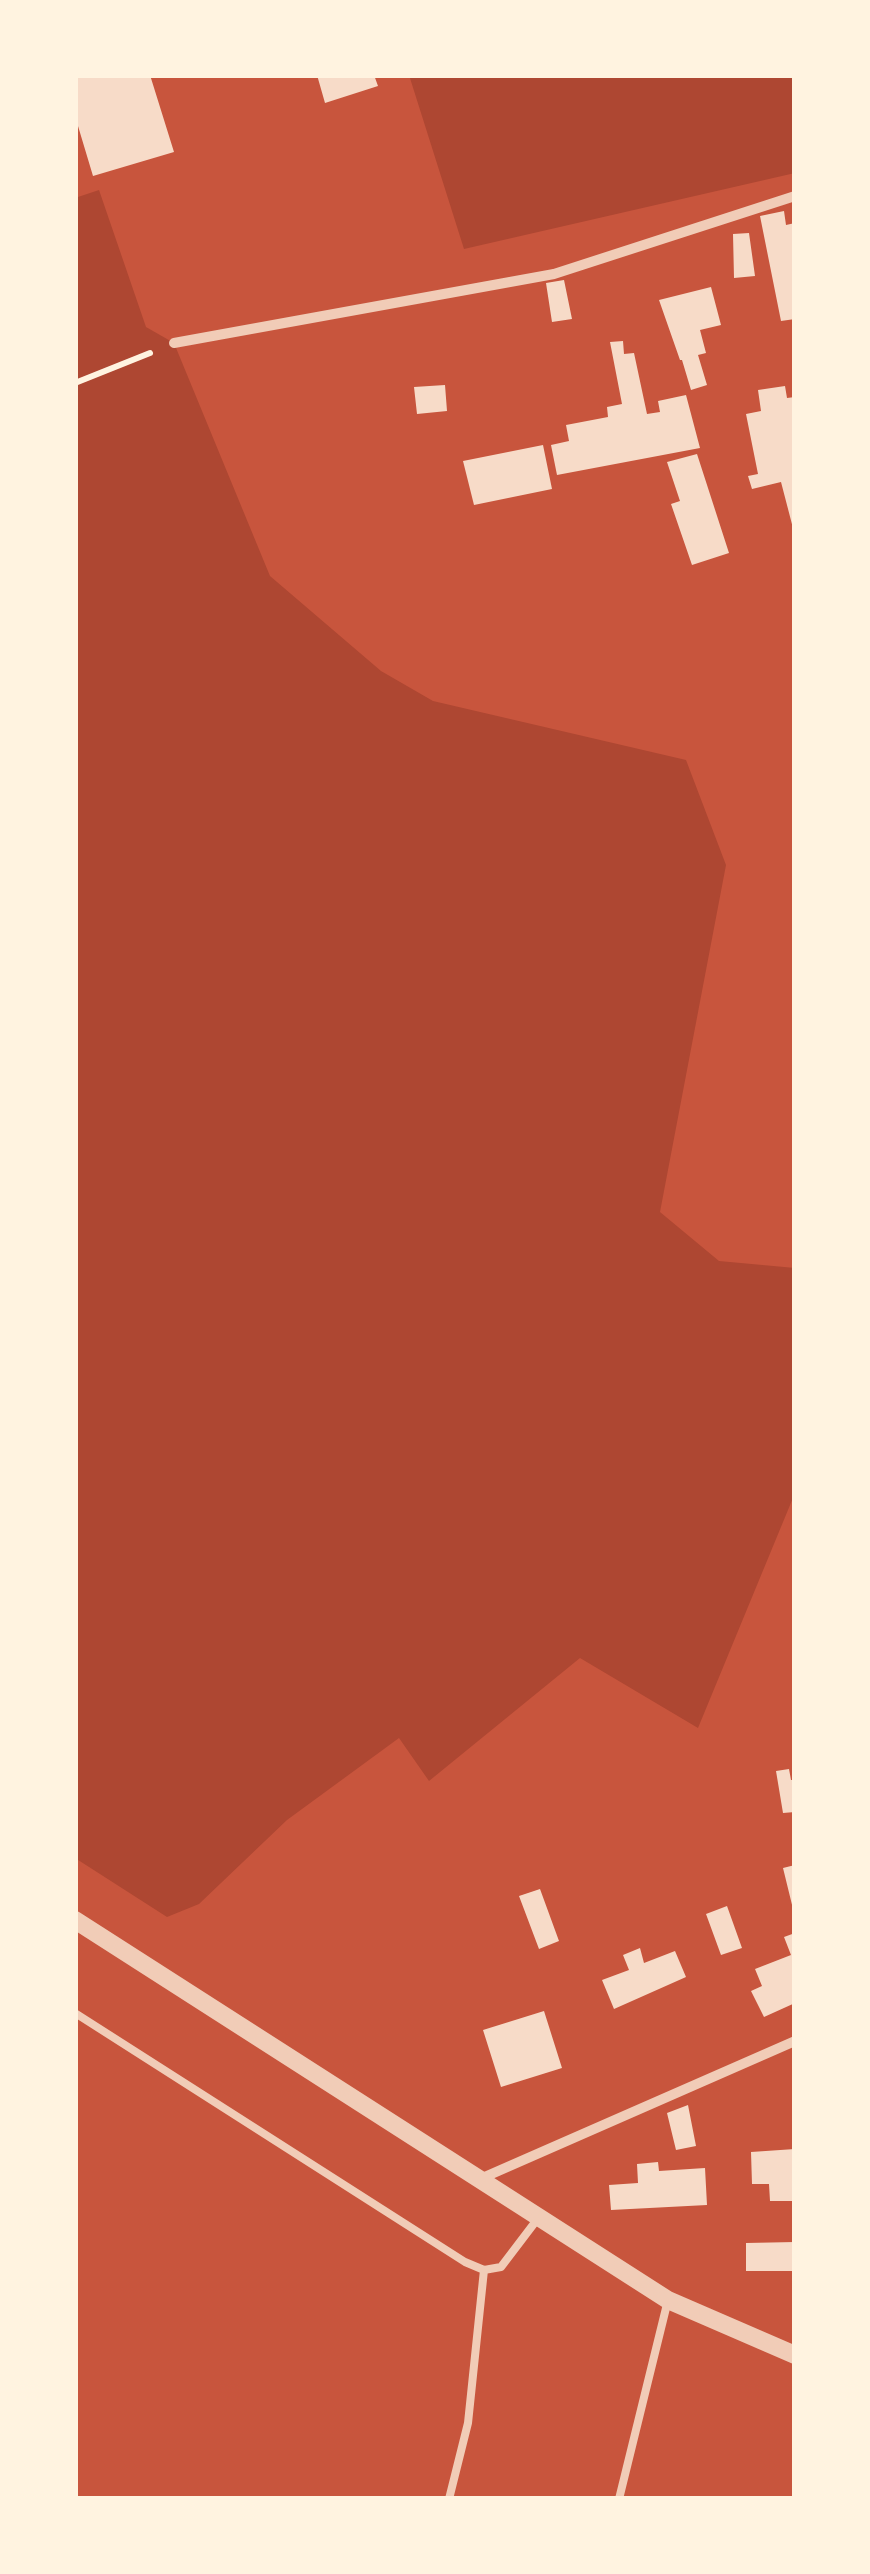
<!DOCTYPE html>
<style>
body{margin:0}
#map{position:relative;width:870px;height:2574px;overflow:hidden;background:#c8553d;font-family:"Work Sans",sans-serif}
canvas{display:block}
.frame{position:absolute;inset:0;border:78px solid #fff3e0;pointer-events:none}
</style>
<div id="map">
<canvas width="870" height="2574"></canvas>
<div class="frame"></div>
</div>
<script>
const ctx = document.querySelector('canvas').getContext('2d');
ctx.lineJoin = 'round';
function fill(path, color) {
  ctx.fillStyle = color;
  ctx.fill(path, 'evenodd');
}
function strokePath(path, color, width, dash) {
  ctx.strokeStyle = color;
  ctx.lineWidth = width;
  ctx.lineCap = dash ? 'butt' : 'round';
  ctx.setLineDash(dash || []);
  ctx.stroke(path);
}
fill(new Path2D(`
 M 409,75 L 795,75 L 795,173 L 464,249 Z
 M 99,190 L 146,327 L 174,343 L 270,576 L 381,671 L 433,701 L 686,760 L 726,865 L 660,1212 L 719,1261 L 795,1268 L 795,1493 L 698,1728 L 580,1658 L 429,1781 L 399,1738 L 287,1820 L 199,1904 L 167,1917 L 75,1858 L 75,198 Z`), '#ae4732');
fill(new Path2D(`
 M 75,75 L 150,75 L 174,152 L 93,176 L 75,116 Z
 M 317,75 L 374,75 L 378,86 L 325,103 Z
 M 784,211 L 786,225 L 795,223 L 795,319 L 781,321 L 760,216 Z
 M 749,233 L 755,276 L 734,278 L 733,234 Z
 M 564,280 L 572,319 L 552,322 L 546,283 Z
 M 711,287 L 721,325 L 700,330 L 706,353 L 698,355 L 707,385 L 691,390 L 682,360 L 680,360 L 659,300 Z
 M 623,341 L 624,354 L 634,353 L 647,414 L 660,412 L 658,401 L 686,395 L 700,448 L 557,475 L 551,445 L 569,441 L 566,425 L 608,417 L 607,407 L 622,404 L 610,342 Z
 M 445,385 L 447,411 L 417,414 L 414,387 Z
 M 785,386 L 787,398 L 795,397 L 794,532 L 781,482 L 752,489 L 748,476 L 758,474 L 746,414 L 761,411 L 758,390 Z
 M 543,445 L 552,489 L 474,505 L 463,461 Z
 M 697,454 L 729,553 L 692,565 L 671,504 L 680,501 L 667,462 Z
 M 789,1769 L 791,1780 L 795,1780 L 795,1812 L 783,1813 L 776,1771 Z
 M 795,1865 L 795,1913 L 794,1913 L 783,1868 Z
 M 540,1889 L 559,1941 L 539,1949 L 519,1896 Z
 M 727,1906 L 742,1948 L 721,1955 L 706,1914 Z
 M 795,1933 L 795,2003 L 764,2017 L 751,1991 L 762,1986 L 755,1969 L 791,1955 L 784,1937 Z
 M 640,1948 L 644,1963 L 675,1951 L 686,1977 L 614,2009 L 602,1980 L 629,1970 L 623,1955 Z
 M 544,2011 L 562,2068 L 501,2087 L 483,2030 Z
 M 688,2105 L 696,2146 L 676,2150 L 667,2113 Z
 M 795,2149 L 795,2201 L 770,2201 L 769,2184 L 752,2184 L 751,2152 Z
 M 658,2162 L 659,2171 L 705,2168 L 707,2205 L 611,2210 L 609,2185 L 638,2183 L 637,2164 Z
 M 795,2242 L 794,2271 L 746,2271 L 746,2243 Z`), '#f7dbc8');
strokePath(new Path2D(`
 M 75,383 L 150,353`), '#fff3e0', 6);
strokePath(new Path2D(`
 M 75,2013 L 465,2262 L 484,2270 L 501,2267 L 539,2217
 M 449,2499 L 468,2423 L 484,2270
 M 619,2499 L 668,2300`), '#f1ccb7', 8);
strokePath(new Path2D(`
 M 174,343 L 554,274 L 795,196
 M 480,2179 L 795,2041`), '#f1ccb7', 10);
strokePath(new Path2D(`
 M 75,1920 L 668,2300 L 795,2355`), '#f1ccb7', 18);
</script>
